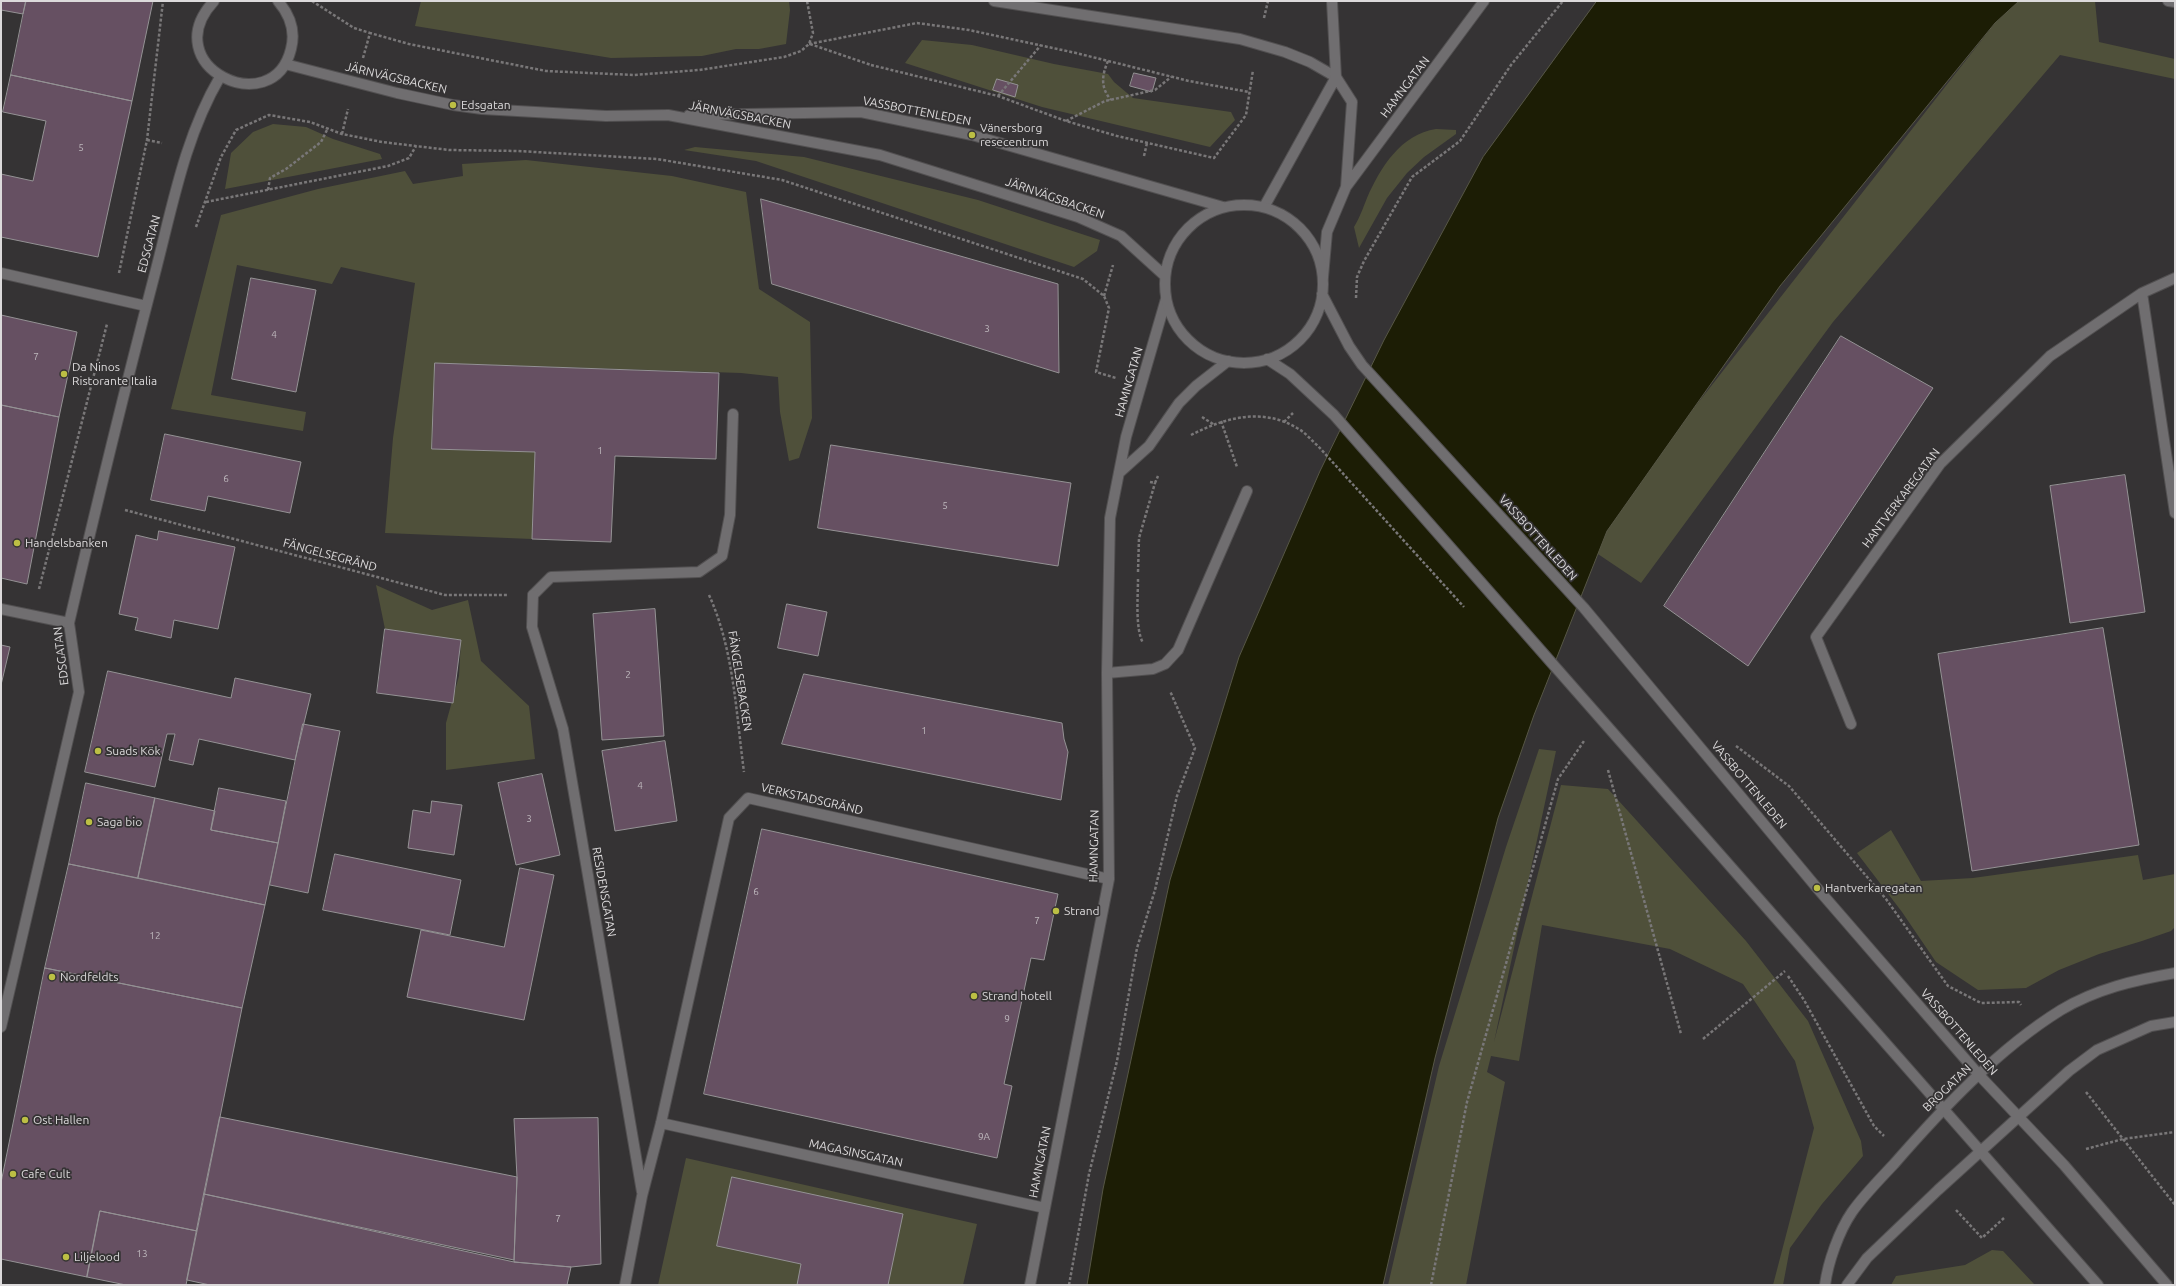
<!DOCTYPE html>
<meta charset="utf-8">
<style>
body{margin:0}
#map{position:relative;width:2176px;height:1286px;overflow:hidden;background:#353334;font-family:Ubuntu,sans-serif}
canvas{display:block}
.frame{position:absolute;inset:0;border:2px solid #dcdadb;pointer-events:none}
</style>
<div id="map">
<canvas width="2176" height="1286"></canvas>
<div class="frame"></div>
</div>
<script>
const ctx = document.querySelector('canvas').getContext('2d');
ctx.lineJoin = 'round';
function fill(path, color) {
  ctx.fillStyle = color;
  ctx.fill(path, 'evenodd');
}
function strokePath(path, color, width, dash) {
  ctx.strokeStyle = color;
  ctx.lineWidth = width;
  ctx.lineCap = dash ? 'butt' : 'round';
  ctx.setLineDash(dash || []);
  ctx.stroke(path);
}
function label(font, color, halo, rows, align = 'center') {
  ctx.font = font + ' Ubuntu,sans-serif';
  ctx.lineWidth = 3.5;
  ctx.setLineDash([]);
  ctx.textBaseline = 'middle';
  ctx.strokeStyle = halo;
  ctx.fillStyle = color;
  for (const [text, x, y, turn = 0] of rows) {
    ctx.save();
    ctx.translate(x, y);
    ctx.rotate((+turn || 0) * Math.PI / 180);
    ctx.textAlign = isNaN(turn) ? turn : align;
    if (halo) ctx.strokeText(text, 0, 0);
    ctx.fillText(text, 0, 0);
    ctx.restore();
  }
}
fill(new Path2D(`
 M 421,1 L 789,1 L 790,10 L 786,44 L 759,49 L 736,49 L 702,56 L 611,58 L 415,26 Z
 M 2018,1 L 2095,1 L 2099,42 L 2175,59 L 2175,79 L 2060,55 L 1833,322 L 1641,583 L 1586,546 L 1995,23 Z
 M 922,40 L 972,45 L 1054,64 L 1108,74 L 1114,82 L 1133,98 L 1231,112 L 1235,120 L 1210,147 L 1042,107 L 905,63 Z
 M 273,124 L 306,127 L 333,139 L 380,154 L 382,159 L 225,189 L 231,153 L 253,132 Z
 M 1436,129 L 1456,130 L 1456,134 L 1424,157 L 1407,173 L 1387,198 L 1359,248 L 1354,227 C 1360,217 1363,208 1367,198 C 1380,168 1401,134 1436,129 Z
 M 695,147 L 804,157 L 978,200 L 1100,240 L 1097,251 L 1074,267 L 756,161 L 684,150 Z
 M 526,160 L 672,176 L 746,192 L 759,289 L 810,322 L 812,418 L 799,458 L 789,461 L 780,412 L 778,377 L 741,373 L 435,363 L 432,449 L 535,452 L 532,539 L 385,533 L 393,438 L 415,283 L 341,267 L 332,284 L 237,265 L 211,395 L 306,412 L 303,431 L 171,409 L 221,215 L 318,189 L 405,171 L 413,184 L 463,176 L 462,164 Z
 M 376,585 L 432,610 L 468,600 L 481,661 L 529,706 L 535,759 L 446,770 L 446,723 L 459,676 L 461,640 L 385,629 Z
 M 1539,749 L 1556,751 L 1494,1042 L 1561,785 L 1608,789 L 1746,941 L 1808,1021 L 1861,1141 L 1863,1156 L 1822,1204 L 1790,1248 L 1783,1285 L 1773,1285 L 1814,1128 L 1795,1061 L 1743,984 L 1670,949 L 1542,925 L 1519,1061 L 1491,1056 L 1487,1072 L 1505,1082 L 1466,1285 L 1388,1285 L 1439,1066 L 1506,847 Z
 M 1891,830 L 1921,881 L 1973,878 L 2138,855 L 2143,880 L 2175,874 L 2175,927 L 2171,931 L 2142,941 L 2099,954 L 2059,970 L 2026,988 L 1978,990 L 1936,962 L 1902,912 L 1857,853 Z
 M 686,1158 L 977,1224 L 963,1285 L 658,1285 Z
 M 1992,1250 L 2003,1251 L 2035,1285 L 1891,1285 L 1896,1276 L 1965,1265 Z`), '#4f503a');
const water = new Path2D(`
 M 1597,1 L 2019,1 L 1995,23 L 1780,286 L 1607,531 L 1534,715 L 1498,818 L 1435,1058 L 1383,1285 L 1087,1285 L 1103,1189 L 1170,880 L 1239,657 L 1320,471 L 1384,340 L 1483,157 Z`);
fill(water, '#1c1d05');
strokePath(water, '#565645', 1);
const building = new Path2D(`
 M 1,1 L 26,1 L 23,14 L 1,10 Z
 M 26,1 L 153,1 L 132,101 L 11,75 Z
 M 1134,73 L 1156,78 L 1152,92 L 1130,86 Z
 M 11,75 L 132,101 L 98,257 L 1,237 L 1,174 L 33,181 L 46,121 L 3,112 Z
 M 997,79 L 1018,85 L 1015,97 L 993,90 Z
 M 761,199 L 1058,284 L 1059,373 L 772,284 Z
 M 251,278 L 316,290 L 296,392 L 232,379 Z
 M 1,315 L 77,332 L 59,417 L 1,405 Z
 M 1841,336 L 1933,388 L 1748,666 L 1664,606 Z
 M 435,363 L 719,373 L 716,459 L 615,456 L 611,542 L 532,539 L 535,452 L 432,449 Z
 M 1,405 L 59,417 L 27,584 L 1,578 Z
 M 165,434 L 301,462 L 290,513 L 208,496 L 205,511 L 151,500 Z
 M 831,445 L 1071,483 L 1058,566 L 818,528 Z
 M 2125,475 L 2145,612 L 2070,623 L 2050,486 Z
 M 159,531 L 235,547 L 218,629 L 174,620 L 171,638 L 135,630 L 138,618 L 119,614 L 136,535 L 157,540 Z
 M 787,604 L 827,612 L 818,656 L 778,648 Z
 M 655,609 L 664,736 L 602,740 L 593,614 Z
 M 2103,628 L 2139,845 L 1972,871 L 1938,654 Z
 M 385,629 L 461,640 L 453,703 L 377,693 Z
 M 1,645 L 10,647 L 1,685 Z
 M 108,671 L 231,698 L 235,678 L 311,694 L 295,760 L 199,739 L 193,765 L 169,760 L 175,734 L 167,734 L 155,787 L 85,772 Z
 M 804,674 L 1062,723 L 1064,739 L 1068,752 L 1061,800 L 782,744 Z
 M 303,724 L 340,731 L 308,893 L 270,885 Z
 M 665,741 L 677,821 L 615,831 L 602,751 Z
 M 542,774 L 560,855 L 516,865 L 498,783 Z
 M 86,783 L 155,798 L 138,878 L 69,864 Z
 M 219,788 L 286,801 L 278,843 L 211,830 Z
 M 155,798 L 215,811 L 211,830 L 278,843 L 265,905 L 138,878 Z
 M 432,801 L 462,805 L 454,855 L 408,848 L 413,810 L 430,813 Z
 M 762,829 L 1058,894 L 1044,960 L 1031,958 L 1004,1084 L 1012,1086 L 997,1158 L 704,1094 Z
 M 335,854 L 461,880 L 450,935 L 323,910 Z
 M 69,864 L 265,905 L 242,1008 L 45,968 Z
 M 520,868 L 554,875 L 524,1020 L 407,997 L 421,930 L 504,947 Z
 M 45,968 L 242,1008 L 197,1231 L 100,1211 L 87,1277 L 1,1259 L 1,1183 Z
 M 220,1117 L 517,1177 L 514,1260 L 204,1194 Z
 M 598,1118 L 601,1264 L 571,1267 L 514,1262 L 517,1177 L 514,1119 Z
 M 732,1177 L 903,1214 L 888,1285 L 797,1285 L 801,1264 L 717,1246 Z
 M 204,1194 L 514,1262 L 571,1267 L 567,1285 L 210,1285 L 187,1280 Z
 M 100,1211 L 197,1231 L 186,1285 L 126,1285 L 87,1277 Z`);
fill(building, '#665062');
strokePath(building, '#949294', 1);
const service = new Path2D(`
 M 994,1 L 1240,39 L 1285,52 L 1310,62 L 1336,77
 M 2168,1 L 2175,2
 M 533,595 L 551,577 L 699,572 L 722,556 L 730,515 L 733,414
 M 1107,673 L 1153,669 L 1165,664 L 1178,650 L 1247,491`);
const pedestrian = new Path2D(`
 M 1,1027 L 79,692 L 69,623`);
const minor = new Path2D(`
 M 1346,187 L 1484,1
 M 1264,207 L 1336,77
 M 1,273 L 146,306
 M 1323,277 L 1327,232 L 1346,187 L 1352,102 L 1336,77 L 1332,1
 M 2142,293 L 2175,513
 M 1119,473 L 1149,446 L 1179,403 L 1196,386 L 1228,361
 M 533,595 L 532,627 L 563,729 L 642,1192
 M 1,609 L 69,623 C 96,507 124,392 154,277 C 172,209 184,138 220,77
 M 1851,724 L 1816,637 L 1940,464 L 2050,356 L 2142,293 L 2175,278
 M 661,1123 L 1045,1208
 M 625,1285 L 642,1196 L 661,1123 L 729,818 L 748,798 L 1109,879
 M 1030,1285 L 1109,879 L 1107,673 L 1110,518 L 1126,437 L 1166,299
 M 1825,1285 C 1828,1262 1839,1231 1852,1212 C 1864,1195 1880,1179 1894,1164 C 1942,1109 1998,1049 2061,1010 C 2096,989 2135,980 2175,973
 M 1847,1285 L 1867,1258 L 1938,1190 L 2069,1071 L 2097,1050 L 2151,1026 L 2175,1022`);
const secondary = new Path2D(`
 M 214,1 C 154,66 273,123 291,49 C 296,30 290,15 278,1
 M 285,64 L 397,93 L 453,105 L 482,109 L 606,116 L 668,115 L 880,155 L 1078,217 L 1121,236 L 1165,276
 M 689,115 L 861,112 L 972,135 L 1223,207
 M1165 284a79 79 0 1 1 158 0a79 79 0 1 1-158 0Z
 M 1322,294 L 1349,346 L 1362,365 L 1584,608 L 1817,888 L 1979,1075 L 2064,1165 L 2167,1285
 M 1267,359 L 1290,374 L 1334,415 L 2098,1285`);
strokePath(service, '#525051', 12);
strokePath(pedestrian, '#525051', 12);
strokePath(minor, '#525051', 12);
strokePath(secondary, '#525051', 12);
strokePath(new Path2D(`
 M 312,1 L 354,28 L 370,33
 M 1264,18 L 1268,1
 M 809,44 L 917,23 L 969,30 L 1076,53 L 1189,81 L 1249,92
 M 810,44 L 871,65
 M 363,58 L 370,33 L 409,44 L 546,71 L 634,75 L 699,70 L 784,57 L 801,51 L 809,44 L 813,33 L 807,1
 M 1108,61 C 1102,75 1100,87 1111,100
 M 871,65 L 998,96 L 1066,121 L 1117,136 L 1214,158 L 1246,115 L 1253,70
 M 998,96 L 1041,45
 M 1066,121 L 1105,101 L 1155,90 L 1171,77
 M 342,134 L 348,109
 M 147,140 L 162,143
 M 1144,156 L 1147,143
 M 268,190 L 270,178 L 286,169 L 321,142 L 328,128
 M 206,202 L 388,166 L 409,158 L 416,146
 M 196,227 L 221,157 L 236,130 L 269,115 L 310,122 L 342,134 L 382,142 L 449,150 L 518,151 L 657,159 L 782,180 L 1083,279 L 1104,296 L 1109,308 L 1096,372 L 1116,378
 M 119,273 L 147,140 L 163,1
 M 1104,296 L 1113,265
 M 1356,298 L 1357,277 L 1364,261 L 1412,177 L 1460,141 L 1511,65 L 1563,1
 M 1202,417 L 1213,424
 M 1221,421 L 1237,467
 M 1284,422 L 1293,413
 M 1191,435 C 1224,418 1262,407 1297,428 C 1305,432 1311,440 1318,446 L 1464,607
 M 1150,482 L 1155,483 L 1158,476
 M 125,510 L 445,595 L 507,595
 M 1138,572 L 1139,538 L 1155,483
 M 1138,579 C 1138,597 1135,628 1143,643
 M 39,589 L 107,324
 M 709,595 C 734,650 736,713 744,772
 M 1736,746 L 1789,786 L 1886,899 L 1948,986 L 1981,1003 L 2019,1002 L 2021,1005
 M 1608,770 L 1681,1034
 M 1788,976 L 1804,1000 L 1874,1126 L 1884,1136
 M 1703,1039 L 1785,971
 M 2086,1092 L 2175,1205
 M 2086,1149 L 2123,1139 L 2175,1132
 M 1956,1210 L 1982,1238 L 2004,1218
 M 1069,1285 L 1089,1174 L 1117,1061 L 1137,948 L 1155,890 L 1177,796 L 1195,748 L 1170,691
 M 1431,1285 L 1467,1102 L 1558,779 L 1584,741`), '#797778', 2.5, [3, 2]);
strokePath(service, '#706e70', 10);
strokePath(pedestrian, '#706e70', 10);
strokePath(minor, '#706e70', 10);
strokePath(secondary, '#706e70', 10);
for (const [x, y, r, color] of [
 [453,105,4,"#bcbf44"],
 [972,135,4,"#bcbf44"],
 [64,374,4,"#bcbf44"],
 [17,543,4,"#bcbf44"],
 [98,751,4,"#bcbf44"],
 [89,822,4,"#bcbf44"],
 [1817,888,4,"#bcbf44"],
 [1056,911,4,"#bcbf44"],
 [52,977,4,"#bcbf44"],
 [974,996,4,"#bcbf44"],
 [25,1120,4,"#bcbf44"],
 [13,1174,4,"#bcbf44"],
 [66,1257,4,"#bcbf44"]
]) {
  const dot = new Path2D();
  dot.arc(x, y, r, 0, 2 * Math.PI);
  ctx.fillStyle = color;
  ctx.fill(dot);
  strokePath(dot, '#353334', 1.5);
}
label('10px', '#beb8bd', null, [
 ["5",81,148],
 ["3",987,329],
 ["4",274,335],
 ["7",36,357],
 ["1",600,451],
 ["6",226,479],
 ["5",945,506],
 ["2",628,675],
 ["1",924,731],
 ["4",640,786],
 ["3",529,819],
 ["6",756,892],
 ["7",1037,921],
 ["12",155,936],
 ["9",1007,1019],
 ["9A",984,1137],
 ["7",558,1219],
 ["13",142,1254]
]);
label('12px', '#dcdadb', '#353334', [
 ["JÄRNVÄGSBACKEN",396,78,13],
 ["HAMNGATAN",1405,87,-53],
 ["VASSBOTTENLEDEN",917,111,11],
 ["JÄRNVÄGSBACKEN",740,115,11],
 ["JÄRNVÄGSBACKEN",1055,198,19],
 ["EDSGATAN",149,244,-75],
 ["HAMNGATAN",1129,382,-74],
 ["HANTVERKAREGATAN",1901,498,-53],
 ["VASSBOTTENLEDEN",1538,538,48],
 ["FÄNGELSEGRÄND",330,555,15],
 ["EDSGATAN",61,656,-97],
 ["FÄNGELSEBACKEN",740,681,81],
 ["VASSBOTTENLEDEN",1749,785,50],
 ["VERKSTADSGRÄND",812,799,13],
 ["HAMNGATAN",1094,846,-89],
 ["RESIDENSGATAN",604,892,80],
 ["VASSBOTTENLEDEN",1959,1032,49],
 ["BROGATAN",1947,1088,-44],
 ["MAGASINSGATAN",856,1153,12],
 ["HAMNGATAN",1040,1162,-79]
]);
label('12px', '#dcdadb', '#353334', [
 ["Edsgatan",461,105],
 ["Vänersborg",980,128],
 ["resecentrum",980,142],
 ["Da Ninos",72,367],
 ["Ristorante Italia",72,381],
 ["Handelsbanken",25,543],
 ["Suads Kök",106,751],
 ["Saga bio",97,822],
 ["Hantverkaregatan",1825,888],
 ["Strand",1064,911],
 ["Nordfeldts",60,977],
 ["Strand hotell",982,996],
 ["Ost Hallen",33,1120],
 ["Cafe Cult",21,1174],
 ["Liljelood",74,1257]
], 'left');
</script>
